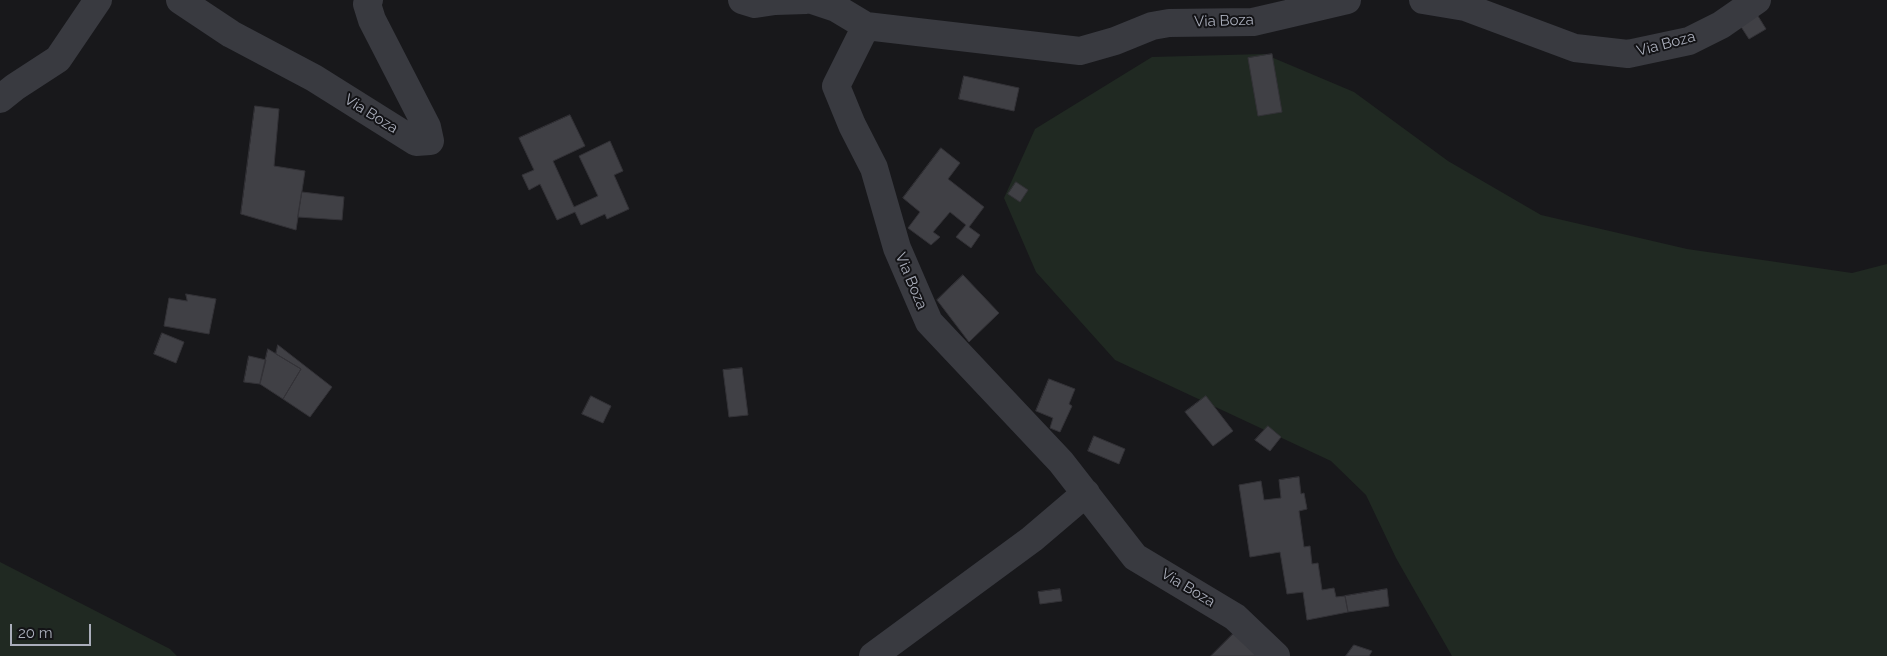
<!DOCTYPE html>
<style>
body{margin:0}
#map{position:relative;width:1887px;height:656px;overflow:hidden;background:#18181b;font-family:Raleway,sans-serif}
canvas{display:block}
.scale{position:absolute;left:10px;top:624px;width:81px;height:22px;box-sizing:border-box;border:2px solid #aaaebb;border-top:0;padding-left:6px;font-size:15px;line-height:18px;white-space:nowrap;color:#aaaebb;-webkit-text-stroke:4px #131316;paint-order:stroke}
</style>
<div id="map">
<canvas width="1887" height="656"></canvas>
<div class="scale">20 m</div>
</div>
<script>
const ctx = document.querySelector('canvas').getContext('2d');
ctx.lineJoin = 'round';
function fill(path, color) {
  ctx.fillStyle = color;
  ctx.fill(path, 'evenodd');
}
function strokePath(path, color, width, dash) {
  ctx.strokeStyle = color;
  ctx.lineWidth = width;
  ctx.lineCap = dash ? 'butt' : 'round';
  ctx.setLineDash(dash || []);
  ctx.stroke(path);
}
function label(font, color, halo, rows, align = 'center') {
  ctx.font = font + ' Raleway,sans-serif';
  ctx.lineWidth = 4;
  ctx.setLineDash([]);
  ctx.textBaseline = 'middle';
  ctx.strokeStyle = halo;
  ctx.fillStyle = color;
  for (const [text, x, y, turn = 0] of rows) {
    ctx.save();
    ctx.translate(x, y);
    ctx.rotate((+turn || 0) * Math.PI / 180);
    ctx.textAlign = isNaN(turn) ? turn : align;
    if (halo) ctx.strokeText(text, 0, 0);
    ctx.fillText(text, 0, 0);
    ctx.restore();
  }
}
fill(new Path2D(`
 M 1264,54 L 1354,92 L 1448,161 L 1541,215 L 1687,249 L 1852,273 L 1887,264 L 1887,656 L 1452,656 L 1396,558 L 1366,495 L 1331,461 L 1115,360 L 1036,272 L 1004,198 L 1035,129 L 1152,57 Z
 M 0,562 L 170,649 L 177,656 L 0,656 Z`), '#202922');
const building = new Path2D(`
 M 1753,8 L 1766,29 L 1749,39 L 1736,19 Z
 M 1272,54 L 1282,112 L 1258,116 L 1248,58 Z
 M 964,76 L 1019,88 L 1014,111 L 959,99 Z
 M 255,106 L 279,109 L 274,166 L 305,171 L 296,230 L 241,214 Z
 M 570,115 L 585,146 L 553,161 L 574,207 L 598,196 L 579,156 L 610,141 L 623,171 L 614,175 L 629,209 L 607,219 L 605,214 L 581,225 L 575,212 L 557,220 L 540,184 L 529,190 L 522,175 L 534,170 L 519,138 Z
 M 941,148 L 960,163 L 948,179 L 984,207 L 969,227 L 980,235 L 971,248 L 956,237 L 966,225 L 950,212 L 933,232 L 940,237 L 931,245 L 908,228 L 920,212 L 903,198 Z
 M 1016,182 L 1028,190 L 1020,202 L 1008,194 Z
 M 302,192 L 344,197 L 342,220 L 298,217 Z
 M 963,275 L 999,313 L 969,342 L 937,300 Z
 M 186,294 L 216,299 L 209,334 L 164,326 L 169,298 L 187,301 Z
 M 162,333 L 184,342 L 176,363 L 154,354 Z
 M 278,345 L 332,387 L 310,417 L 283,399 L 301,369 L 276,354 Z
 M 268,349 L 301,369 L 283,399 L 260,384 Z
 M 249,356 L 266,360 L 260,384 L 244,382 Z
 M 742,368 L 748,415 L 729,417 L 723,370 Z
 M 1049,379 L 1075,389 L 1069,404 L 1072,406 L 1060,432 L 1050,428 L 1053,418 L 1036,411 Z
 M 591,396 L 611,406 L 603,423 L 582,414 Z
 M 1206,396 L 1233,431 L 1213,446 L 1185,412 Z
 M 1268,426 L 1281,437 L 1270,451 L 1255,440 Z
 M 1094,436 L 1125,449 L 1119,464 L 1088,451 Z
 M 1299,477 L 1301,494 L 1304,493 L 1307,509 L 1299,511 L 1304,547 L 1310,546 L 1312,564 L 1318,563 L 1322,590 L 1334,588 L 1336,597 L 1345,596 L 1348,612 L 1307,620 L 1303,592 L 1287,594 L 1280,552 L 1250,557 L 1239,485 L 1261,481 L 1264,500 L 1281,498 L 1279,480 Z
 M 1060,589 L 1062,601 L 1040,604 L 1038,592 Z
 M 1387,589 L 1389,606 L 1348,612 L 1345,596 Z
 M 1234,633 L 1257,656 L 1211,656 Z
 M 1354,645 L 1372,651 L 1369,656 L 1346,656 Z`);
fill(building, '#404045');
strokePath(building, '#333237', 1);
strokePath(new Path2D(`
 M 180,0 L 231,34 L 314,78 L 416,142 L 430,141 L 427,127 L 372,20 L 367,4 L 369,0
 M 742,0 L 755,4 L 775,1 L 806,0
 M 812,0 L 836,8 L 866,26 L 1080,51 L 1115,41 L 1152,26 L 1169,23 L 1253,22 L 1347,0
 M 1423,0 L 1465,7 L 1575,48 L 1628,54 L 1689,41 L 1721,25 L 1757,0
 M 866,26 L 836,86 L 852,125 L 874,168 L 897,248 L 929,322 L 1061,462 L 1135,557 L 1235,617 L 1276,656
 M 0,99 L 15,87 L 58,59 L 98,0
 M 873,656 L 1032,539 L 1086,493`), '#393a40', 28);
label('15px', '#aaaebb', '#131316', [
 ["Via Boza",1224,21,-2],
 ["Via Boza",1666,44,-15],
 ["Via Boza",371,114,32],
 ["Via Boza",911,281,67],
 ["Via Boza",1188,588,31]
]);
</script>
